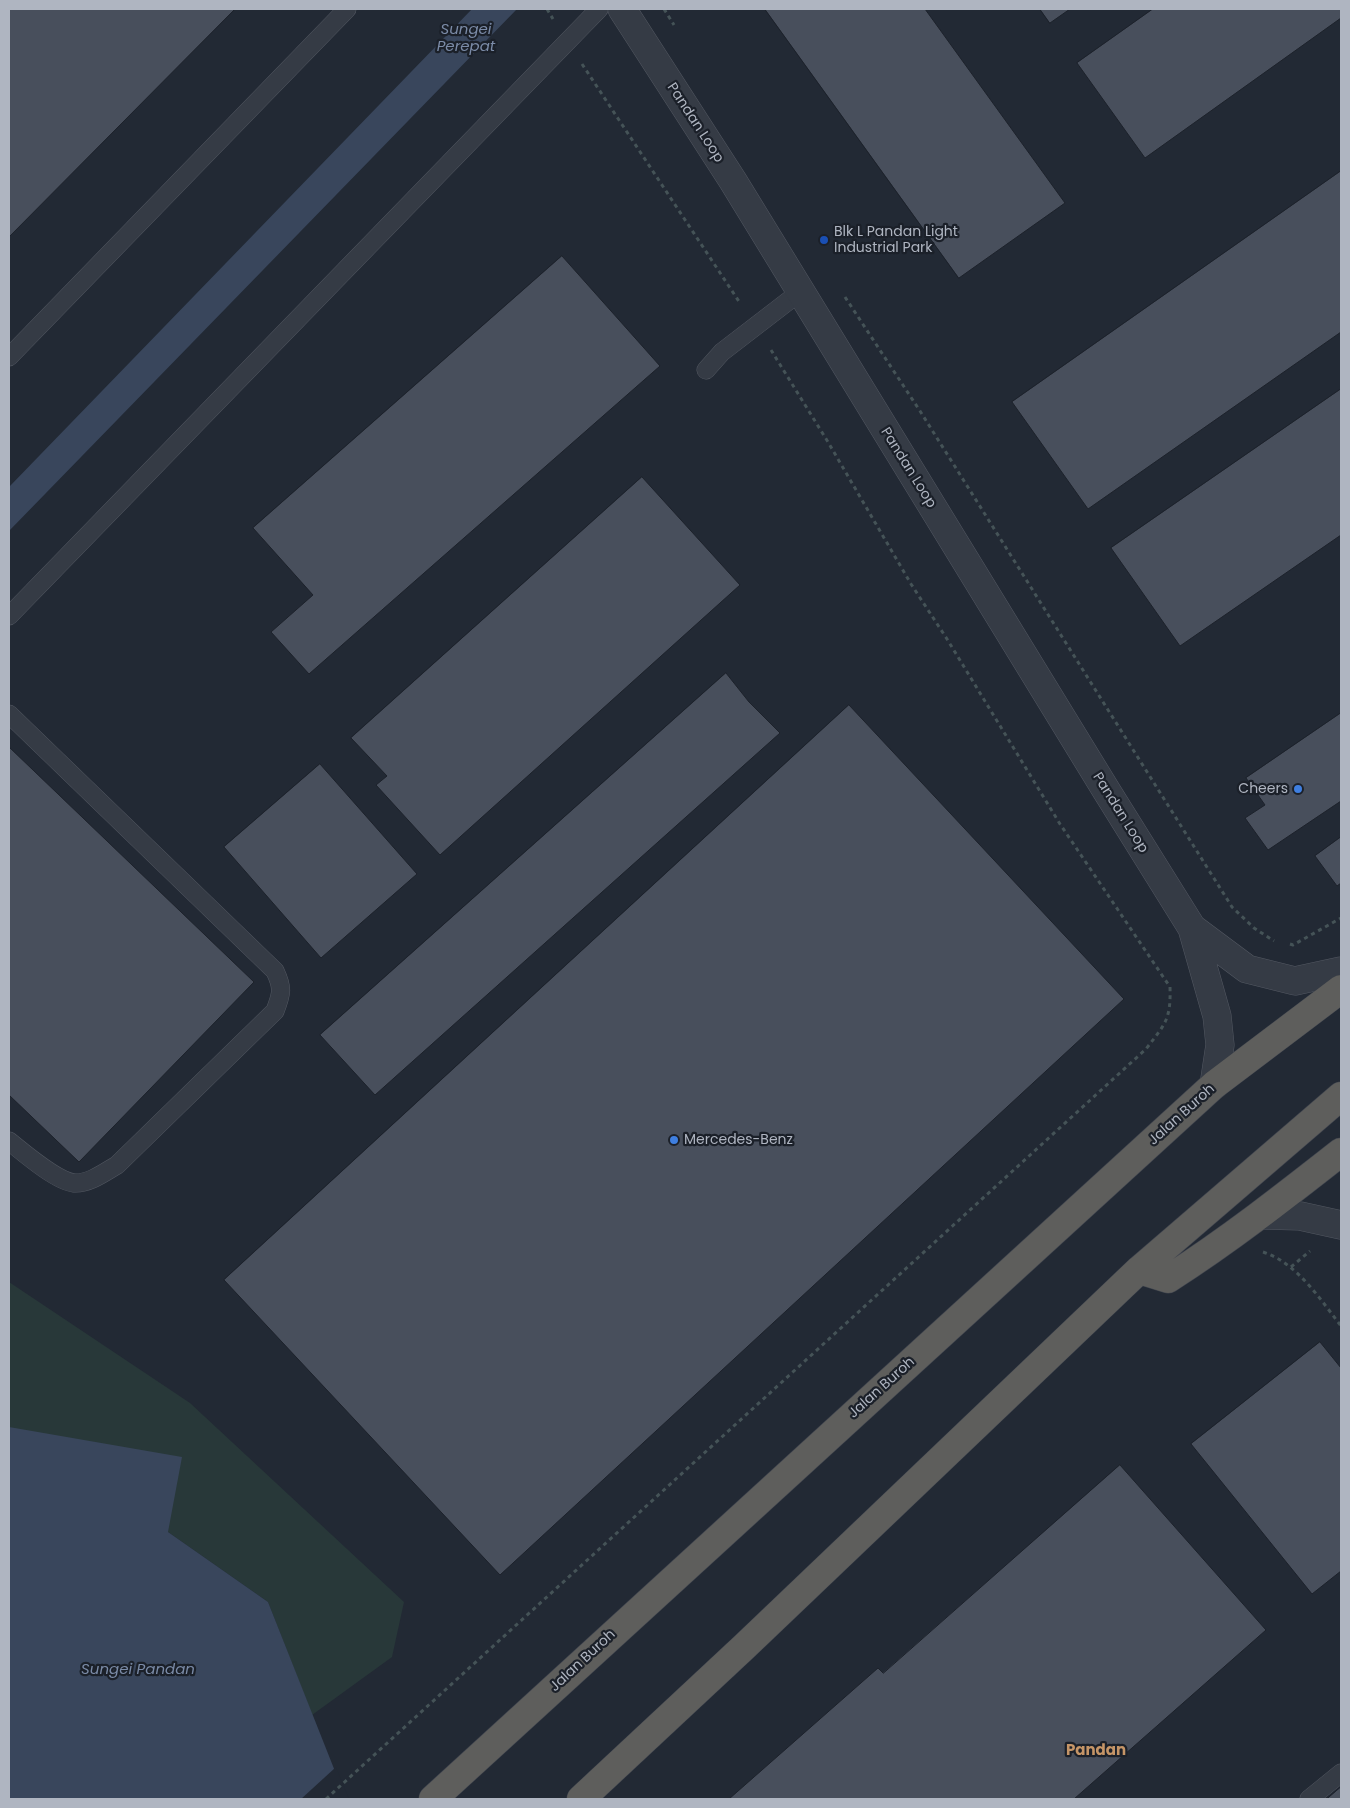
<!DOCTYPE html>
<style>
body{margin:0}
#map{position:relative;width:1350px;height:1808px;overflow:hidden;background:#222934;font-family:Poppins,sans-serif}
canvas{display:block}
.frame{position:absolute;inset:0;border:10px solid #afb5c1;pointer-events:none}
</style>
<div id="map">
<canvas width="1350" height="1808"></canvas>
<div class="frame"></div>
</div>
<script>
const ctx = document.querySelector('canvas').getContext('2d');
ctx.lineJoin = 'round';
function fill(path, color) {
  ctx.fillStyle = color;
  ctx.fill(path, 'evenodd');
}
function strokePath(path, color, width, dash) {
  ctx.strokeStyle = color;
  ctx.lineWidth = width;
  ctx.lineCap = dash ? 'butt' : 'round';
  ctx.setLineDash(dash || []);
  ctx.stroke(path);
}
function label(font, color, halo, rows, align = 'center') {
  ctx.font = font + ' Poppins,sans-serif';
  ctx.lineWidth = 4.5;
  ctx.setLineDash([]);
  ctx.textBaseline = 'middle';
  ctx.strokeStyle = halo;
  ctx.fillStyle = color;
  for (const [text, x, y, turn = 0] of rows) {
    ctx.save();
    ctx.translate(x, y);
    ctx.rotate((+turn || 0) * Math.PI / 180);
    ctx.textAlign = isNaN(turn) ? turn : align;
    if (halo) ctx.strokeText(text, 0, 0);
    ctx.fillText(text, 0, 0);
    ctx.restore();
  }
}
fill(new Path2D(`
 M 9,1282 L 190,1403 L 404,1602 L 392,1657 L 312,1715 L 268,1602 L 168,1532 L 9,1427 Z`), '#283839');
fill(new Path2D(`
 M 472,9 L 517,9 L 9,531 L 9,487 Z
 M 9,1427 L 182,1457 L 168,1532 L 268,1602 L 346,1799 L 9,1799 Z`), '#39465c');
fill(new Path2D(`
 M 336,1767 L 349,1799 L 301,1799 Z`), '#222934');
const building = new Path2D(`
 M 9,9 L 235,9 L 9,237 Z
 M 765,9 L 925,9 L 1065,203 L 959,278 Z
 M 1040,9 L 1070,9 L 1050,23 Z
 M 1153,9 L 1341,9 L 1341,18 L 1145,158 L 1077,63 Z
 M 1341,171 L 1341,332 L 1088,509 L 1012,402 Z
 M 562,256 L 660,366 L 309,674 L 271,632 L 313,595 L 253,528 Z
 M 1341,389 L 1341,535 L 1180,646 L 1111,548 Z
 M 642,477 L 740,585 L 440,855 L 376,785 L 387,776 L 351,738 Z
 M 726,673 L 749,702 L 780,733 L 375,1095 L 320,1035 Z
 M 849,705 L 1124,999 L 500,1575 L 224,1280 Z
 M 1341,713 L 1341,801 L 1268,850 L 1245,818 L 1265,805 L 1246,778 Z
 M 9,747 L 254,982 L 79,1162 L 9,1095 Z
 M 320,764 L 417,874 L 321,958 L 224,847 Z
 M 1341,837 L 1341,883 L 1337,886 L 1315,856 Z
 M 1320,1342 L 1341,1368 L 1341,1571 L 1312,1594 L 1191,1444 Z
 M 1120,1465 L 1266,1630 L 1074,1799 L 729,1799 L 878,1668 L 883,1673 Z
 M 1341,1787 L 1341,1799 L 1327,1799 Z`);
fill(building, '#484f5c');
strokePath(building, '#1d222b', 1);
const service = new Path2D(`
 M 9,357 L 347,9
 M 706,370 L 722,352 L 800,292
 M 9,616 L 599,9
 M 9,714 L 275,971 C 283,988 282,993 275,1011 L 117,1165 C 105,1172 89,1184 74,1183 C 56,1181 24,1153 9,1141
 M 1309,1799 L 1341,1773`);
const minor = new Path2D(`
 M 622,9 L 733,181 L 1106,790 L 1192,928 L 1217,1016 L 1220,1045 L 1214,1085
 M 1192,928 L 1247,969 L 1295,981 L 1341,971
 M 1262,1215 L 1300,1216 L 1341,1225`);
const trunk = new Path2D(`
 M 1139,1270 L 1168,1279 C 1229,1240 1285,1196 1341,1152
 M 433,1799 L 1214,1085 L 1341,989
 M 581,1799 L 745,1646 L 1139,1270 L 1341,1096`);
strokePath(service, '#535862', 19);
strokePath(minor, '#535862', 29);
strokePath(trunk, '#40454f', 29);
strokePath(new Path2D(`
 M 547,9 L 553,19
 M 664,9 L 674,25
 M 582,64 L 740,303
 M 845,297 L 920,411 L 1232,907 L 1254,928 L 1274,941
 M 1290,944 L 1293,945 L 1341,918
 M 1263,1252 C 1297,1263 1320,1299 1341,1326
 M 1291,1267 L 1310,1251
 M 326,1799 L 1146,1049 C 1165,1024 1171,1020 1170,987 L 1060,824 L 947,639 L 911,584 L 828,442 L 771,350`), '#455357', 3, [4, 4]);
strokePath(service, '#353b45', 18);
strokePath(minor, '#353b45', 28);
strokePath(trunk, '#5e5e5c', 28);
for (const [x, y, r, color] of [
 [824,240,5,"#1a4fb4"],
 [1298,789,5,"#3f7fe0"],
 [674,1140,5,"#3f7fe0"]
]) {
  const dot = new Path2D();
  dot.arc(x, y, r, 0, 2 * Math.PI);
  ctx.fillStyle = color;
  ctx.fill(dot);
  strokePath(dot, '#1b2029', 2);
}
label('14px', '#afb5c1', '#1b2029', [
 ["Pandan Loop",695,123,57],
 ["Pandan Loop",908,468,58],
 ["Pandan Loop",1120,813,58],
 ["Jalan Buroh",1182,1115,-42],
 ["Jalan Buroh",882,1388,-42],
 ["Jalan Buroh",583,1661,-43]
]);
label('14px', '#afb5c1', '#1b2029', [
 ["Blk L Pandan Light",834,232],
 ["Industrial Park",834,248],
 ["Cheers",1288,789,"right"],
 ["Mercedes-Benz",684,1140]
], 'left');
label('italic 15px', '#7b8ba7', '#1b2029', [
 ["Sungei",466,30],
 ["Perepat",466,47],
 ["Sungei Pandan",138,1670]
]);
label('bold 15px', '#c59567', '#1b2029', [
 ["Pandan",1096,1751]
]);
</script>
